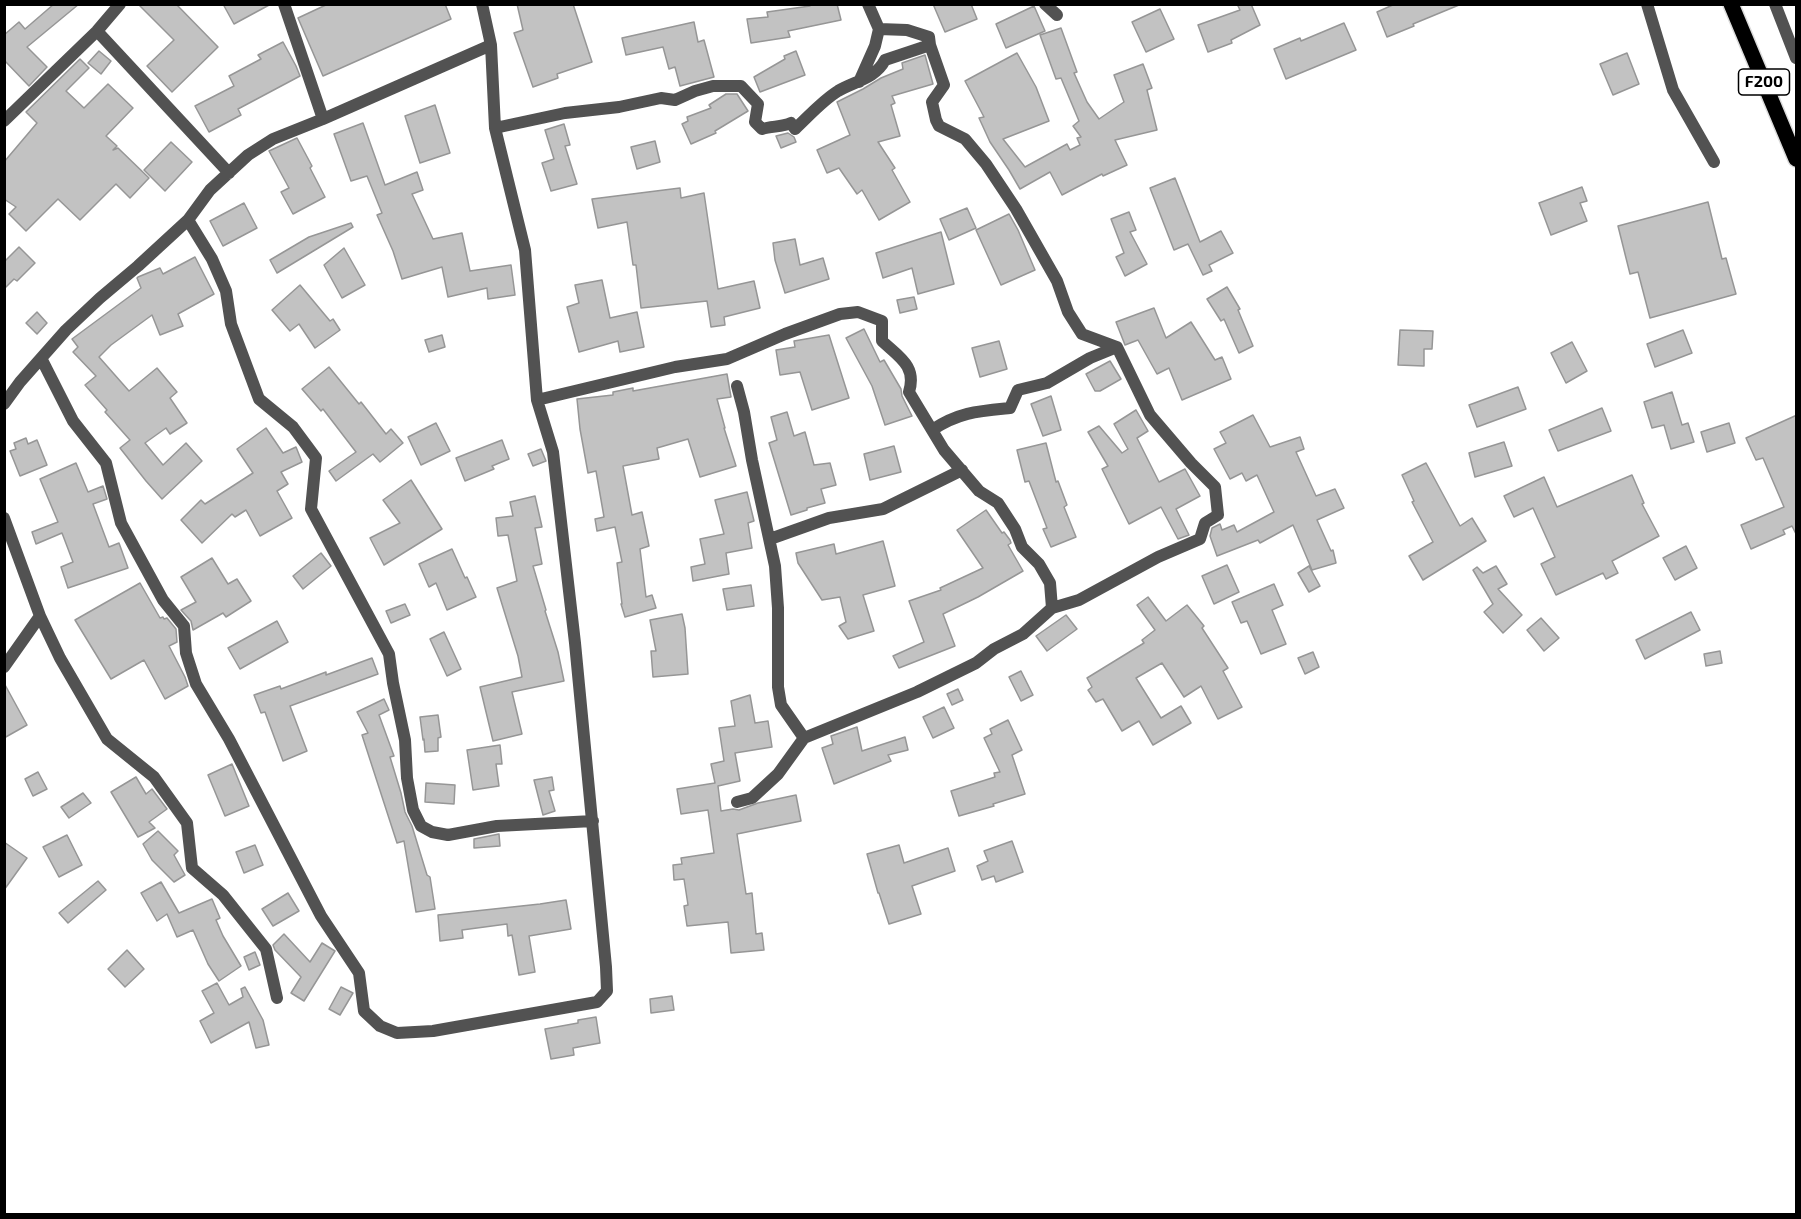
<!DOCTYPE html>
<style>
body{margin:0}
#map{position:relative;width:1801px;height:1219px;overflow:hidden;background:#fff;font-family:"Exo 2",sans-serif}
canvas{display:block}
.frame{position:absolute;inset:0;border:6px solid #000;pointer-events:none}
</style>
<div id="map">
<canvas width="1801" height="1219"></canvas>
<div class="frame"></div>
</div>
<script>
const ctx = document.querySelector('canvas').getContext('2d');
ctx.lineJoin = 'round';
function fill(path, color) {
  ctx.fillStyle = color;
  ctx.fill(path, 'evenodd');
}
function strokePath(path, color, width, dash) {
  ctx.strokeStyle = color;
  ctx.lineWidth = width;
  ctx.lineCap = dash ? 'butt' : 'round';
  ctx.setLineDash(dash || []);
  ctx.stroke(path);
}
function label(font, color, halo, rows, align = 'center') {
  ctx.font = font + ' "Exo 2",sans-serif';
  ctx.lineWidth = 5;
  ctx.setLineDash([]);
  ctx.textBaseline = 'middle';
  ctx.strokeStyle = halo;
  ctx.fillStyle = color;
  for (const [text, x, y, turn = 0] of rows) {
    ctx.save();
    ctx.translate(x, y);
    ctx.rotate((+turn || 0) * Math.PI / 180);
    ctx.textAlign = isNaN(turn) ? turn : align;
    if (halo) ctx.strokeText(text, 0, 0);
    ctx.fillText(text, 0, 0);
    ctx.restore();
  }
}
const building = new Path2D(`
 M 54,4 L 79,4 L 27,47 L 47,67 L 29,86 L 4,60 L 4,35 L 19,22 L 25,29 Z
 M 138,4 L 176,4 L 218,47 L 172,92 L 147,66 L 174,40 Z
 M 223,4 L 271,4 L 234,24 Z
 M 328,4 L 445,4 L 451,19 L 323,76 L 298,18 Z
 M 517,4 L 573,4 L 592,62 L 557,74 L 558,78 L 533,87 L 514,33 L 523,30 Z
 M 810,4 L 837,4 L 841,20 L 788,31 L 790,37 L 751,43 L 747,19 L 768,17 L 767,12 L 810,6 Z
 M 933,4 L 971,4 L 977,19 L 945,32 Z
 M 1237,4 L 1251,4 L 1260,25 L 1231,40 L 1232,43 L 1208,52 L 1198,25 L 1240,10 Z
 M 1395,4 L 1459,4 L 1459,5 L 1413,24 L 1414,26 L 1387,37 L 1377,12 Z
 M 1034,6 L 1045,31 L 1006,48 L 996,24 Z
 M 1160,9 L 1174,39 L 1146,52 L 1132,22 Z
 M 694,22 L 698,42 L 704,40 L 714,77 L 680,86 L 675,67 L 669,69 L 663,47 L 626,55 L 622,38 Z
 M 1344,23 L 1356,50 L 1286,79 L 1274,49 L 1300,38 L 1301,41 Z
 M 1061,28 L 1077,72 L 1074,73 L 1087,102 L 1099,119 L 1124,102 L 1114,75 L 1143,64 L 1152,88 L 1147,90 L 1157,130 L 1115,140 L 1127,165 L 1103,176 L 1102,174 L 1062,195 L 1050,172 L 1020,189 L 1009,170 L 990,142 L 979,118 L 984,117 L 965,81 L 1017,53 L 1036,87 L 1049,121 L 1003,139 L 1025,167 L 1067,144 L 1070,150 L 1080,145 L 1077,138 L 1081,137 L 1073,126 L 1079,121 L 1061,78 L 1056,79 L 1040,35 Z
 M 283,42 L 296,66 L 300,76 L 238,109 L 241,115 L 209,132 L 195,106 L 234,86 L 229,76 L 261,59 L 258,55 Z
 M 99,51 L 111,61 L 101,74 L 88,63 Z
 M 796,51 L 805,75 L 760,92 L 754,77 L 785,59 L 784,56 Z
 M 1627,53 L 1639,84 L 1613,95 L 1600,64 Z
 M 925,55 L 933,84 L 892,96 L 895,103 L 891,105 L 900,136 L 878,142 L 895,168 L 892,170 L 910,202 L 879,220 L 862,190 L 857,194 L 839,168 L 827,173 L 817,150 L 850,135 L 837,102 L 863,89 L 881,78 L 903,69 L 902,63 Z
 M 80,59 L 89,68 L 66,91 L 84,108 L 108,84 L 133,108 L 106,136 L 117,146 L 113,150 L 118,148 L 149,178 L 130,198 L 116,184 L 80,220 L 58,199 L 26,231 L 9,214 L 16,207 L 4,199 L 4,162 L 37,123 L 26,112 Z
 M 726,94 L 737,94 L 748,111 L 715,131 L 716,133 L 691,144 L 682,124 L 688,121 L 687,117 L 711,108 L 709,105 Z
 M 435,105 L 450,153 L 420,163 L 405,116 Z
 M 363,123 L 385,185 L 417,172 L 423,190 L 412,194 L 433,239 L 462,233 L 470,271 L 511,265 L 515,295 L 488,299 L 487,288 L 448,297 L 442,267 L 402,279 L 393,251 L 377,215 L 382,213 L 367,176 L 351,181 L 334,134 Z
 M 564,124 L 570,145 L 565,146 L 577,184 L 551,191 L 542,163 L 554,159 L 545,130 Z
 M 788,133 L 794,137 L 796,142 L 781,148 L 776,136 Z
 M 297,138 L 312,166 L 310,168 L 325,197 L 293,214 L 281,192 L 289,188 L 269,151 Z
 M 655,141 L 660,162 L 637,169 L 631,147 Z
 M 171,142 L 192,162 L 165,191 L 144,170 Z
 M 1175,178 L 1200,242 L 1221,231 L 1233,253 L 1209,265 L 1212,271 L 1203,275 L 1188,244 L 1174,250 L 1150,188 Z
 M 1582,187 L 1587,201 L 1580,203 L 1587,221 L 1551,235 L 1539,203 Z
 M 680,188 L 681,198 L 704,193 L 718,289 L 754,281 L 760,308 L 724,317 L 725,325 L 711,327 L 707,301 L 641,308 L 636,265 L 633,265 L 627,222 L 598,228 L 592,199 Z
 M 1708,202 L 1722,259 L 1726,258 L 1736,294 L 1650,318 L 1638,272 L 1630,274 L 1618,226 Z
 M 244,203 L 257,228 L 223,246 L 210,221 Z
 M 967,208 L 976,228 L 949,240 L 940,219 Z
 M 1129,212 L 1136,230 L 1130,232 L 1147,264 L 1125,276 L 1116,257 L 1124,253 L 1111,219 Z
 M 1009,214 L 1018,230 L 1035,270 L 1001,285 L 976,230 Z
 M 351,223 L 353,227 L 277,273 L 270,260 L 309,237 Z
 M 941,232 L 954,284 L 918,294 L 912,268 L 883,278 L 876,253 Z
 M 795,239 L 800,265 L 823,258 L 829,279 L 785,293 L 775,260 L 773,243 Z
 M 19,247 L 35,263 L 17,281 L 14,279 L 4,289 L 4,262 Z
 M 344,248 L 365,285 L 342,298 L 324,265 Z
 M 195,257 L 214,294 L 178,314 L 183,326 L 160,335 L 152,315 L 111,345 L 99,357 L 129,391 L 157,368 L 177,392 L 170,398 L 187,423 L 170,434 L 166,428 L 145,443 L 163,465 L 186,443 L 202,461 L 162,499 L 146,481 L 120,448 L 130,440 L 105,412 L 107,410 L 85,385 L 96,376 L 73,352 L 78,347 L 72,339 L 141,288 L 137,278 L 138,277 L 160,268 L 163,274 Z
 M 602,280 L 610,318 L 637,312 L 644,347 L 620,352 L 618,341 L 579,352 L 567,307 L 579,303 L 575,285 Z
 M 300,285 L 330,321 L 333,319 L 340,330 L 315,348 L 299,324 L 290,331 L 272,310 Z
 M 1227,287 L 1240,309 L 1238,310 L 1253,346 L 1239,353 L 1224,319 L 1221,321 L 1207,299 Z
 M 914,297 L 917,309 L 900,313 L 897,300 Z
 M 1154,308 L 1166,338 L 1191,322 L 1215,360 L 1222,357 L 1231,379 L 1182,400 L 1169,368 L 1157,374 L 1138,340 L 1125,345 L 1116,322 Z
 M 37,312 L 47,323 L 37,334 L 26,323 Z
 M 864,329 L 880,362 L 884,360 L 901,389 L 902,396 L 912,416 L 885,425 L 872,386 L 846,338 Z
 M 1400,330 L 1433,331 L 1432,349 L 1424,349 L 1424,366 L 1398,365 Z
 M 1683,330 L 1692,353 L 1655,367 L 1647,344 Z
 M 442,335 L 445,347 L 429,352 L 425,340 Z
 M 829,335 L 849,398 L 812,410 L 800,372 L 780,375 L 776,350 L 795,347 L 794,341 Z
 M 999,341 L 1007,369 L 980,377 L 972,348 Z
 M 1572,342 L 1587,371 L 1566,383 L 1551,353 Z
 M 1110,361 L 1121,379 L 1100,391 L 1095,391 L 1086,374 Z
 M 329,367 L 359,404 L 361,402 L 386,434 L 391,429 L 403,443 L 380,462 L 373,454 L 336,481 L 329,471 L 356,452 L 323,409 L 321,411 L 302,389 Z
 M 727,374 L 731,397 L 717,399 L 725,428 L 724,428 L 736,466 L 700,477 L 688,439 L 657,448 L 659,459 L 623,466 L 632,515 L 642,512 L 649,546 L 640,549 L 646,597 L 652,595 L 656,608 L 625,617 L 621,604 L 622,604 L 617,563 L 622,562 L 615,527 L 597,531 L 595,519 L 604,517 L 596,471 L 588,473 L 580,429 L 577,399 L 613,395 L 613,392 L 633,388 L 633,391 Z
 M 1518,387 L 1526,409 L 1477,427 L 1469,405 Z
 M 1672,392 L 1682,425 L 1688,423 L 1694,442 L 1671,449 L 1664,425 L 1652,428 L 1644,402 Z
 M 1051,396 L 1061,430 L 1043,436 L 1031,404 Z
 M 1602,408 L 1611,431 L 1558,451 L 1549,430 Z
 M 1136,410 L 1148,431 L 1137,438 L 1159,482 L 1185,469 L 1200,496 L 1176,509 L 1189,535 L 1178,539 L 1161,507 L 1129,524 L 1102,469 L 1108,466 L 1088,432 L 1099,426 L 1122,453 L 1128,449 L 1114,424 Z
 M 787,412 L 794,436 L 805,432 L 814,465 L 830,463 L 836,485 L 821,489 L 825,503 L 807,508 L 807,510 L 791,515 L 769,443 L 777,440 L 771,417 Z
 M 1253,415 L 1270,447 L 1300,437 L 1304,449 L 1296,452 L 1316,496 L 1335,489 L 1344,508 L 1317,520 L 1331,551 L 1333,550 L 1336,563 L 1312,570 L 1293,525 L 1260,543 L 1258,540 L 1217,556 L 1210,536 L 1212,528 L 1220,524 L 1222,530 L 1234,525 L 1237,532 L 1274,512 L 1257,475 L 1246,481 L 1242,473 L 1230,479 L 1214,449 L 1226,443 L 1220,432 Z
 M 1797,415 L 1797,536 L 1792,526 L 1783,530 L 1785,534 L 1751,549 L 1741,525 L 1784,507 L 1763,458 L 1756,460 L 1746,438 Z
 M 436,423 L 450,451 L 421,465 L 408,437 Z
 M 1729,423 L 1735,443 L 1707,452 L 1701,432 Z
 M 266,428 L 283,453 L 296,447 L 302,462 L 281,472 L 288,484 L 277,491 L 292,518 L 260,536 L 246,510 L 235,517 L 232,514 L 202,543 L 181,520 L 201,500 L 205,504 L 253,473 L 237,449 Z
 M 26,438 L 28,444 L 37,440 L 47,465 L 20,476 L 10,451 L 16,449 L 14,443 Z
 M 502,440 L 509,459 L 492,466 L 494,469 L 465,481 L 456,458 Z
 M 1504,442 L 1512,466 L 1475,477 L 1469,453 Z
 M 1046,443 L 1056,482 L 1058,481 L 1067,505 L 1064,507 L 1076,537 L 1051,547 L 1043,529 L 1047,528 L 1029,481 L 1025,482 L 1017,450 Z
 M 894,446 L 901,472 L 870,480 L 864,454 Z
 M 541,449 L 546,461 L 533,466 L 528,454 Z
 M 76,463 L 88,492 L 103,486 L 107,499 L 93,504 L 109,547 L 119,543 L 128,568 L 68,588 L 61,567 L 73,562 L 62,533 L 36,544 L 32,532 L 58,522 L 40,479 Z
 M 1426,463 L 1460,526 L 1472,518 L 1486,541 L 1423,580 L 1409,556 L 1433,542 L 1412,502 L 1414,501 L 1402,475 Z
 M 1632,475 L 1644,503 L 1642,504 L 1659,536 L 1612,561 L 1618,573 L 1606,579 L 1603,573 L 1556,595 L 1541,564 L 1555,557 L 1533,508 L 1514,517 L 1504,496 L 1544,477 L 1557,507 Z
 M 411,480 L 442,529 L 384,565 L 370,538 L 400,523 L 383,500 Z
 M 747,492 L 754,521 L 748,523 L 752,548 L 726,553 L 729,574 L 693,581 L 691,567 L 705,564 L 700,539 L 724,534 L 715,500 Z
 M 535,496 L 542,527 L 535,528 L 542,564 L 533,566 L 546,610 L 545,611 L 558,652 L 564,681 L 512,692 L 522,734 L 493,741 L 480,687 L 522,677 L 518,656 L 497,588 L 517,581 L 508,535 L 498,536 L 496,518 L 513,516 L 510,502 Z
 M 986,510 L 1002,533 L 1004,532 L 1010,540 L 1011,543 L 1008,545 L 1023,571 L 978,597 L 943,614 L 955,646 L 899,668 L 893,656 L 924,642 L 909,601 L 941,590 L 940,588 L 983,568 L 957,530 Z
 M 883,541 L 895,586 L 863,595 L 874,631 L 848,639 L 839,626 L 846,622 L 840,597 L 822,600 L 798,563 L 796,553 L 834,544 L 836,554 Z
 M 1686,546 L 1697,568 L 1675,580 L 1663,558 Z
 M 452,549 L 465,578 L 467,577 L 476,597 L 447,610 L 436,583 L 429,587 L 419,564 Z
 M 321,553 L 331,566 L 303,589 L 293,576 Z
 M 212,558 L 228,584 L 237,579 L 251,601 L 226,617 L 223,613 L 193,630 L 191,621 L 181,610 L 196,602 L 181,577 Z
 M 1227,565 L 1239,592 L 1214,604 L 1202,576 Z
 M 1309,566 L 1320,586 L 1309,592 L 1298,573 Z
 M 1496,566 L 1507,584 L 1498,589 L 1522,615 L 1503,633 L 1484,612 L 1493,604 L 1473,570 L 1477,567 L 1483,573 Z
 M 140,583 L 160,618 L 163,617 L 164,619 L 167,618 L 176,629 L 177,642 L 169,646 L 185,677 L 188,686 L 165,699 L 144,660 L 111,679 L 75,620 Z
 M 1274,584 L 1283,605 L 1272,610 L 1286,644 L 1261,654 L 1247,621 L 1241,623 L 1232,602 Z
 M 751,585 L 754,606 L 727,610 L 723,589 Z
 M 1148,597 L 1166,621 L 1187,605 L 1204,626 L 1202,628 L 1228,668 L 1223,671 L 1242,707 L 1218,719 L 1201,686 L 1184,697 L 1162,663 L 1136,678 L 1161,718 L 1181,706 L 1191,723 L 1153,745 L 1139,721 L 1122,731 L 1103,699 L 1096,702 L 1088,690 L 1092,687 L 1087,678 L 1144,643 L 1142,640 L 1155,630 L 1137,605 Z
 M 405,604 L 410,615 L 391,623 L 386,611 Z
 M 1691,612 L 1700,630 L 1645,659 L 1636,640 Z
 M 682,614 L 685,628 L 688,674 L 653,677 L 651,651 L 656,651 L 650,620 Z
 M 1066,615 L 1077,629 L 1047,651 L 1036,636 Z
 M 1541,618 L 1559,638 L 1544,651 L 1527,630 Z
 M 277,621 L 288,642 L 240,669 L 228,648 Z
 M 444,632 L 461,669 L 447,676 L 430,639 Z
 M 1720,651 L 1722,663 L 1706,666 L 1704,654 Z
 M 1313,652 L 1319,667 L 1305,674 L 1298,658 Z
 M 372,658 L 378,674 L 290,706 L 307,751 L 283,761 L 265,712 L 261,713 L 254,695 L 280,686 L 281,689 L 326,672 L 326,675 Z
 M 1021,671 L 1033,695 L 1021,701 L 1009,677 Z
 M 4,683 L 27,725 L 4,738 Z
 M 958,689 L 963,700 L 952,705 L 947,694 Z
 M 750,695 L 755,723 L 768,721 L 772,747 L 735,753 L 740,781 L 718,786 L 721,811 L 733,809 L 739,810 L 758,803 L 796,795 L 801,821 L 737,834 L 746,894 L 752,893 L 756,934 L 762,933 L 764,950 L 731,953 L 728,922 L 687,926 L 684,906 L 688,905 L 684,879 L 674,880 L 673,865 L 682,864 L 681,858 L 714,853 L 708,810 L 681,814 L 677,789 L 715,783 L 711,764 L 724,761 L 719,728 L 735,726 L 731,701 Z
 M 384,699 L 389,710 L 379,715 L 394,756 L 390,757 L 401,793 L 405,812 L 412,826 L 427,875 L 430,877 L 435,909 L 416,912 L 404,841 L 397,843 L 362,735 L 368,733 L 357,712 Z
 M 944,707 L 954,728 L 933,738 L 923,717 Z
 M 438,715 L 441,737 L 438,738 L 438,751 L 425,752 L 424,739 L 423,740 L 420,717 Z
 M 1008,720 L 1022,750 L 1012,755 L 1025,794 L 993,804 L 994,806 L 959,816 L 951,791 L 995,777 L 994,773 L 1000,772 L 984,738 L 992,734 L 990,729 Z
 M 857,727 L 862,751 L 905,737 L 908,750 L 888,755 L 891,761 L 834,784 L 822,748 L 833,744 L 831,736 Z
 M 500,745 L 502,764 L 496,764 L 499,786 L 473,790 L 467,750 Z
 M 232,764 L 249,806 L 225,816 L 208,775 Z
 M 38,772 L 47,789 L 33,796 L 25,779 Z
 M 136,777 L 146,794 L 152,789 L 167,809 L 149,822 L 155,828 L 138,837 L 111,792 Z
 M 552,777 L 554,790 L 549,791 L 555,811 L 543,815 L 534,780 Z
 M 426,783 L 455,785 L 454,804 L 425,802 Z
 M 83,793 L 91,803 L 69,818 L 61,807 Z
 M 158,831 L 178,851 L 174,855 L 185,875 L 174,882 L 152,860 L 143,844 Z
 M 499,834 L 500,846 L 474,848 L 474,839 Z
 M 67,835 L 82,865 L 59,877 L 43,847 Z
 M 1012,841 L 1023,872 L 996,882 L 994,876 L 982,880 L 977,866 L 988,861 L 984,851 Z
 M 4,842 L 27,858 L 4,890 Z
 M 255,845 L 263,865 L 244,873 L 236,852 Z
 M 899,845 L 904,863 L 948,848 L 955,871 L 912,886 L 921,914 L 889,924 L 879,893 L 878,893 L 867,854 Z
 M 98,881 L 106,890 L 68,923 L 59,913 Z
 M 161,882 L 179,913 L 212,899 L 220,918 L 216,920 L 223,936 L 241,966 L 219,981 L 208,964 L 193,930 L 177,937 L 167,914 L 157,921 L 141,893 Z
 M 288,893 L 299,911 L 273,926 L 262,909 Z
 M 566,900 L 571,929 L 529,936 L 535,972 L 519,975 L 512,935 L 508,936 L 507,924 L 462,930 L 463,938 L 440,941 L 438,915 L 540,904 Z
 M 284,934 L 310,962 L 322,943 L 335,951 L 304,1001 L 291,993 L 301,977 L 275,950 L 273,945 Z
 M 127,950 L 144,969 L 125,987 L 108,969 Z
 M 255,952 L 260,965 L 249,970 L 244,957 Z
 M 217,983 L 229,1005 L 243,997 L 241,989 L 245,987 L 263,1020 L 269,1045 L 256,1048 L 249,1022 L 211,1043 L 200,1021 L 214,1013 L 202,991 Z
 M 341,987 L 353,993 L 340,1015 L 329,1009 Z
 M 672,996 L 674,1010 L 651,1013 L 650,999 Z
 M 596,1017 L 600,1043 L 573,1048 L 574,1055 L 551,1059 L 545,1029 L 578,1023 L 578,1020 Z`);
fill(building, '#c2c2c2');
strokePath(building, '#969696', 1.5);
const primary = new Path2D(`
 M 1731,4 L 1796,159`);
strokePath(primary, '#dbdbdb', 18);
strokePath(new Path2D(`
 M 284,4 L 323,119
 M 1045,4 L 1057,15
 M 1647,4 L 1673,90 L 1714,162
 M 1775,4 L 1796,58
 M 97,31 L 229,173
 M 859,82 L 875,46 L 879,29
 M 4,121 L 97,31 L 120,4
 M 495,128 L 565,113 L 619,107 L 661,98 L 675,100 L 695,91 L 713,86 L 741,86 L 758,104 L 755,122 L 762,129 C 772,126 782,127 791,123 L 795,129 C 809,116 822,101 838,91 C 855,81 875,79 885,60 L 930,45
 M 188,220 L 212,259 L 226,291 L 231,324 L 259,399 L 293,427 L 316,458 L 311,509 L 389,654 L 393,683 L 405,740 L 407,778 L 413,810 L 421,826 L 432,832 L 448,835 L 497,826 L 593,821
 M 41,358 L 73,421 L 106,463 L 121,523 L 163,600 L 184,626 L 186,653 L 196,684 L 229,739 L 321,916 L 359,973 L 364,1011 L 380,1026 L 397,1033 L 433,1031 L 597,1002 L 607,991 L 606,967 L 575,643 L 553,452 L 537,400 L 525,250 L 495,128 L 491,45 L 482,4
 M 737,386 L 744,412 L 752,460 L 775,566 L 778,608 L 778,687 L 781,705 L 804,738
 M 537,400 L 675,367 L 727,359 L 785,334 L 840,314 L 858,312 L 882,321 L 882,341 C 899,357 917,366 909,392 L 944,450 L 979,491 L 998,503 L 1015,529 L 1022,547 L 1039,564 L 1050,583 L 1052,608
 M 4,404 L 20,382 L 66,330 L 100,298 L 138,266 L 188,220 L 210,190 L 248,155 L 273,139 L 323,119 L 491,45
 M 932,430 C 959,412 979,411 1010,408 L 1018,390 L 1047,383 L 1090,358 L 1117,347
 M 4,518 L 40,616 L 60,658 L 107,739 L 154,777 L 187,823 L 192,868 L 223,895 L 266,949 L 277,998
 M 770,539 L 829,518 L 883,509 L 962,470
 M 4,667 L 40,616
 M 737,802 L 752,798 L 778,774 L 804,738 L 917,692 L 976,663 L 994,649 L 1023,634 L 1052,608 L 1079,600 L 1158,557 L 1200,539 L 1205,523 L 1218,515 L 1215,487 L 1191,463 L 1150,415 L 1117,347 L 1082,334 L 1068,312 L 1057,281 L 1016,209 L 986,164 L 965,139 L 939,126 L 936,120 L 932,102 L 944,85 L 930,45 L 929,37 L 907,30 L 879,29 L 868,4`), '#525252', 12);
strokePath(primary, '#000', 15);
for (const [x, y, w] of [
 [1764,82,51]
]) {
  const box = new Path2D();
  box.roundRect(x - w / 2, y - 13, w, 26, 4.5);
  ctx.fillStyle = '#fff';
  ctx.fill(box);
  strokePath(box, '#000', 1.5);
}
label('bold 16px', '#000', null, [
 ["F200",1764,82]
]);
</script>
